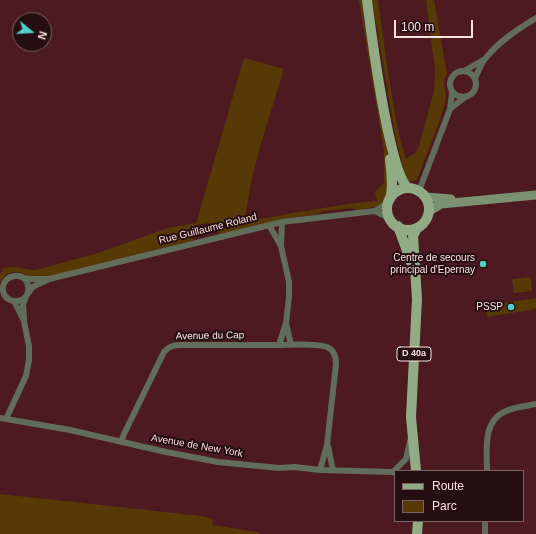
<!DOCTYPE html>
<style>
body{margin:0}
#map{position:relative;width:536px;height:534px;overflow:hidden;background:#4d1a21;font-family:Helvetica,sans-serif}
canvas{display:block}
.legend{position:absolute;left:394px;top:470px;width:130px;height:52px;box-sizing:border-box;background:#240e10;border:1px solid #7a6264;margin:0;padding:5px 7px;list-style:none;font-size:12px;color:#fce1e1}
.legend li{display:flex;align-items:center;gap:8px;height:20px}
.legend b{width:20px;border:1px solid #7a6264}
.north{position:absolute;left:12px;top:12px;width:40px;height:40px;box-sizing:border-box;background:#240e10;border:1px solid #7a6264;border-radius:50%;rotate:108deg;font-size:11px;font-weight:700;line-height:16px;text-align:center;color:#fce1e1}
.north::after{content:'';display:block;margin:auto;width:14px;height:18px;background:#52cdcd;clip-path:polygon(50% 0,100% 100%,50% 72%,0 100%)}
.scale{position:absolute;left:394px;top:20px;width:79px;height:18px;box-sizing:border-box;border:2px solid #fce1e1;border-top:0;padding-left:5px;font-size:12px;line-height:14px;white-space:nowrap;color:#fce1e1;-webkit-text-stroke:3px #240e10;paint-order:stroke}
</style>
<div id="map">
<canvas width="536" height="534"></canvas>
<ul class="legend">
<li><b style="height:5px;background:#91ac84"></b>Route</li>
<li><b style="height:11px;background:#563904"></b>Parc</li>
</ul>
<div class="north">N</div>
<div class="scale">100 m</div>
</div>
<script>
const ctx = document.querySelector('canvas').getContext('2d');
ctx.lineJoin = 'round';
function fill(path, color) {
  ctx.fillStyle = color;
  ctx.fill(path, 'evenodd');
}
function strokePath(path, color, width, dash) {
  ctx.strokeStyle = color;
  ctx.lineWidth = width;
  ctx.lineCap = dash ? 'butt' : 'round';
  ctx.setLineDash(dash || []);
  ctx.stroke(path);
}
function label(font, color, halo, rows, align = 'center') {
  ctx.font = font + ' Helvetica,sans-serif';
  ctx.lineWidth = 4;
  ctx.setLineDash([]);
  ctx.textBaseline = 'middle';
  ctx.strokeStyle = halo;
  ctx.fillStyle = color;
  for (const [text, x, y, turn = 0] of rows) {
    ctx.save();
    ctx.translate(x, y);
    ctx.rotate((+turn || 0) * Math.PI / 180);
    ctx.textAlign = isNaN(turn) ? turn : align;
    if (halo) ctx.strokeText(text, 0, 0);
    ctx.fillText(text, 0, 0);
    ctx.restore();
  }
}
fill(new Path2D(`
 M 359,0 L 363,0 L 364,20 L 387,149 L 390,192 L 389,195 L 384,203 L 375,207 L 358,210 L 353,208 L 322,211 L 317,214 L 283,219 L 220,234 L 217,230 L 209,223 L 196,225 L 193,240 L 46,277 L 30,277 L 20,272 L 13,272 L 6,274 L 0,282 L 0,274 L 3,271 L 2,268 L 15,267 L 33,270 L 40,269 L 98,253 L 168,228 L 195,223 L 196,224 L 244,58 L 284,69 L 259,150 L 251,183 L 245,218 C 261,221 276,216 291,213 C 320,209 348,203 377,201 L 375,192 L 384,183 L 384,150 Z
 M 372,0 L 378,0 L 389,79 L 398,130 L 406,159 L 415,153 L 419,146 L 434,91 L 435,70 L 426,0 L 434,0 L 447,74 C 441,84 447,89 446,98 C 440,126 426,153 417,180 L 408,182 L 405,175 L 396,139 Z
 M 531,277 L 532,291 L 514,293 L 512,279 Z
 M 536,298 L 536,309 L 487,317 L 485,306 Z
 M 0,494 L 202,516 L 213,519 L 212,525 L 257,532 L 260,534 L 0,534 Z`), '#563904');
strokePath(new Path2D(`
 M450 84a13 13 0 1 1 26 0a13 13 0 1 1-26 0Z
 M 464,71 L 485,59
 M 475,78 C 478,72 481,64 485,59 C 498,42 518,29 536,18
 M 450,109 L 464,98
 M 419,191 L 450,109 L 452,93
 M 389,202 L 375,211 L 385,216 L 391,220
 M 269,225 L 281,246
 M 23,278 L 29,279 L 49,279 L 282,222 L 375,211
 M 28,292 C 32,269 0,272 3,291 C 5,300 15,304 23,299 C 27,296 29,291 33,287 C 37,284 43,283 47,280
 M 24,318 L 23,305 L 26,296
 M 286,323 L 291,345
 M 279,345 L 286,323 L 289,297 L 289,282 L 281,246 L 282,222
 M 0,418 L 70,430 L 166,452 L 218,462 L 279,468 L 295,467 L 320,470 L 393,472
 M 6,419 L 26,376 L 29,360 L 29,346 L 24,321 L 14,301
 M 121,442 L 124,434 L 164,352 C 169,346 174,345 182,345 C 214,345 246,345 278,345 C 291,345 314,343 327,347 C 334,350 336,357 336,364 L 327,445 L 320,470
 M 328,446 L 333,470
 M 487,471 C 487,450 482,421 506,411 C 515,407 526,406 536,404
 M 395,473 L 393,472 L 406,459 L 410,441
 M 485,534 L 485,521`), '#606d5a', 6);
strokePath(new Path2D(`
 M 426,197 L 451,199
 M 429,211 L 441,204 L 536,195`), '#7b9171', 9);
strokePath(new Path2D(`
 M 367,0 C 371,32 389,172 408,188
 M387 209a21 21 0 1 1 42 0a21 21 0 1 1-42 0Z
 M 390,199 C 394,186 391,172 390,159
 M 398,226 L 411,262
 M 416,471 L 411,417 L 417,299 L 413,236 L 417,228
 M 417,534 L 418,521`), '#91ac84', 10);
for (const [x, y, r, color] of [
 [483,264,4,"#52cdcd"],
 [511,307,4,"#52cdcd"]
]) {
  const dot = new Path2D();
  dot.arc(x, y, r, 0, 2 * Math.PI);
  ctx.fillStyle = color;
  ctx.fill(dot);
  strokePath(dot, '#240e10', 1.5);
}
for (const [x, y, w] of [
 [414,354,34]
]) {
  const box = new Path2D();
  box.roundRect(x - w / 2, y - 7, w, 14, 3);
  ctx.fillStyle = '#240e10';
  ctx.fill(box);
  strokePath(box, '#fce1e1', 1);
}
label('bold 9px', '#fce1e1', null, [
 ["D 40a",414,354]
]);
label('10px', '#fce1e1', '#240e10', [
 ["Rue Guillaume Roland",208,229,-14],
 ["Avenue du Cap",210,336,-1],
 ["Avenue de New York",197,446,10]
]);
label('10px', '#fce1e1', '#240e10', [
 ["Centre de secours",475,258],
 ["principal d'Epernay",475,270],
 ["PSSP",503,307]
], 'right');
</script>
